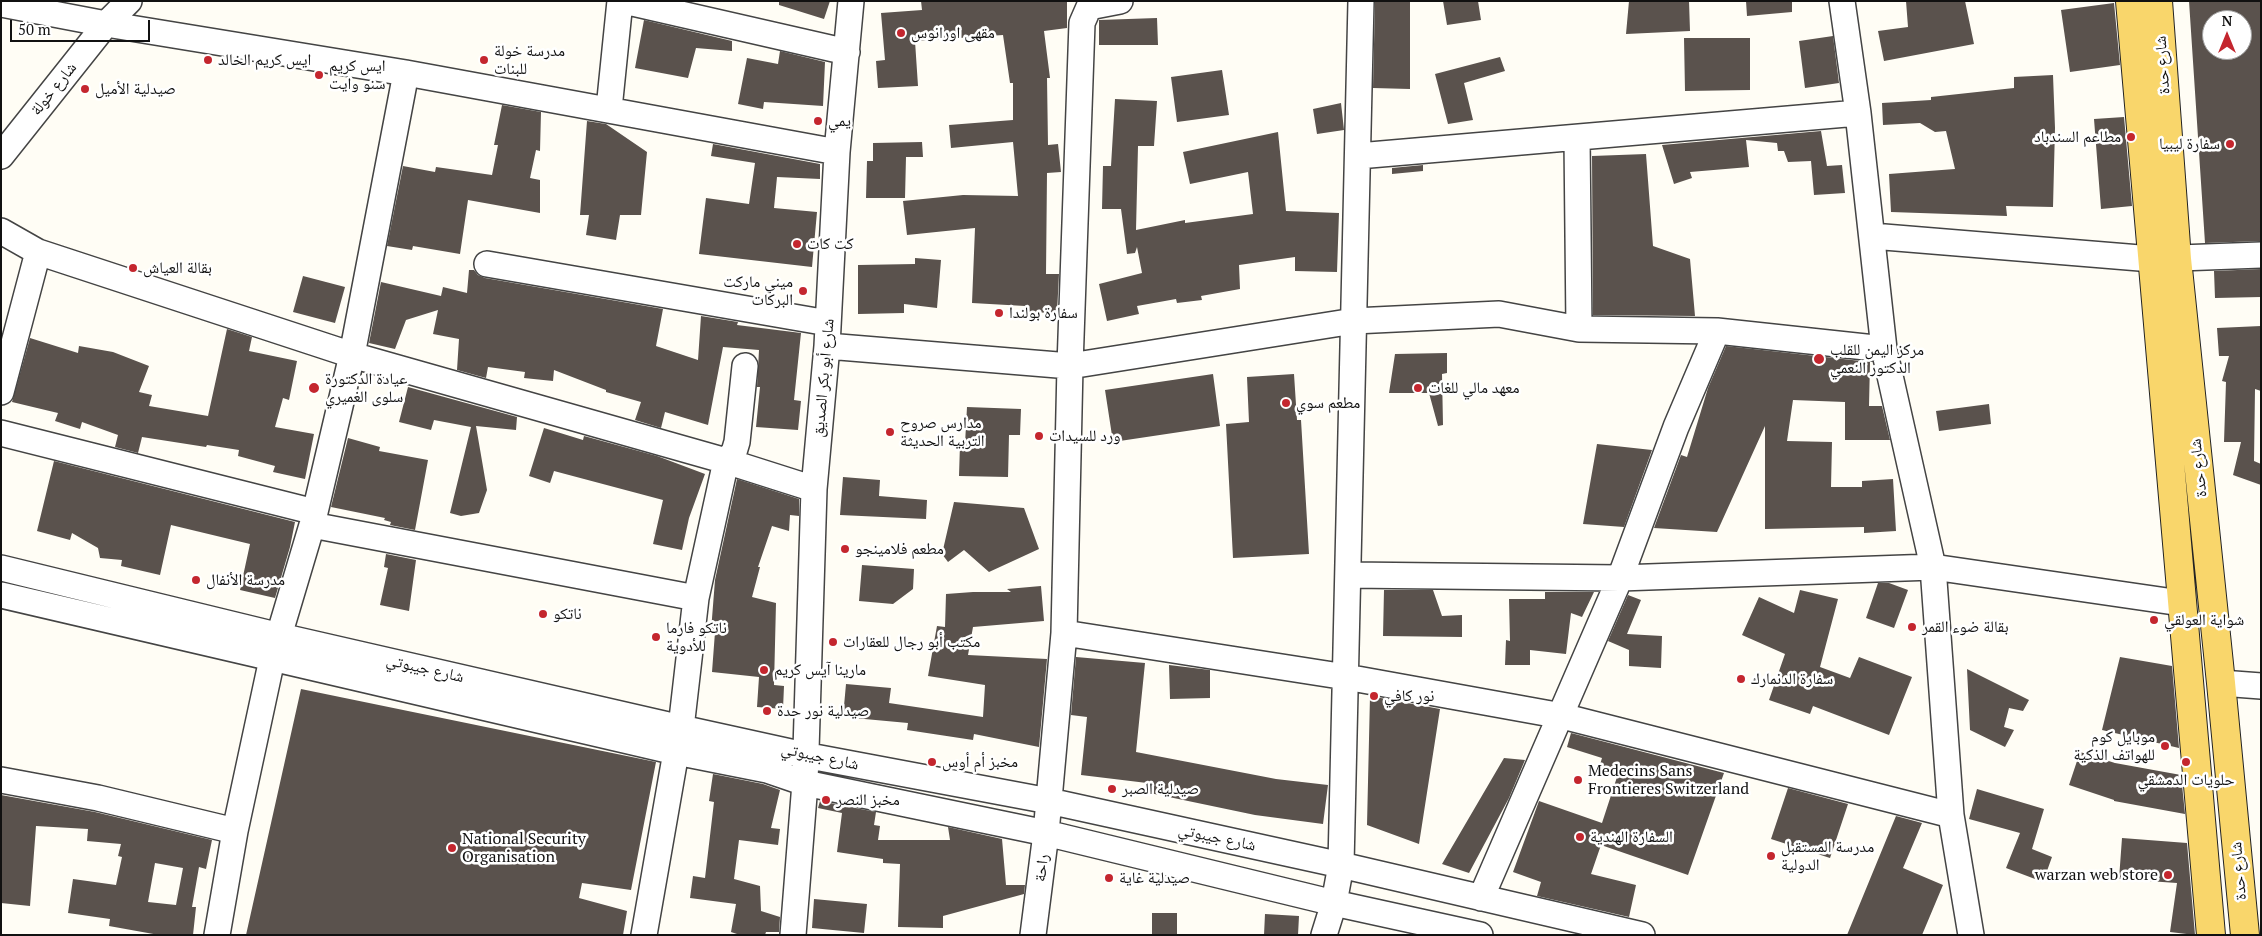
<!DOCTYPE html>
<meta charset="utf-8">
<style>
body{margin:0}
#map{position:relative;width:2262px;height:936px;overflow:hidden;background:#fffdf5;font-family:"PT Serif",serif}
canvas{display:block}
.frame{position:absolute;inset:0;border:2px solid #111;pointer-events:none}
.north{position:absolute;left:2202px;top:10px;width:50px;height:50px;box-sizing:border-box;background:#fff;border:1px solid #a0a0a0;border-radius:50%;rotate:0deg;font-size:14px;font-weight:700;line-height:20px;text-align:center;color:#111}
.north::after{content:'';display:block;margin:auto;width:18px;height:22px;background:#c4262e;clip-path:polygon(50% 0,100% 100%,50% 72%,0 100%)}
.scale{position:absolute;left:10px;top:20px;width:140px;height:22px;box-sizing:border-box;border:2px solid #111;border-top:0;padding-left:6px;font-size:15px;line-height:18px;white-space:nowrap;color:#111;-webkit-text-stroke:4px #fff;paint-order:stroke}
</style>
<div id="map">
<canvas width="2262" height="936"></canvas>
<div class="frame"></div>
<div class="north">N</div>
<div class="scale">50 m</div>
</div>
<script>
const ctx = document.querySelector('canvas').getContext('2d');
ctx.lineJoin = 'round';
function fill(path, color) {
  ctx.fillStyle = color;
  ctx.fill(path, 'evenodd');
}
function strokePath(path, color, width, dash) {
  ctx.strokeStyle = color;
  ctx.lineWidth = width;
  ctx.lineCap = dash ? 'butt' : 'round';
  ctx.setLineDash(dash || []);
  ctx.stroke(path);
}
function label(font, color, halo, rows, align = 'center') {
  ctx.font = font + ' "PT Serif","Noto Naskh Arabic",serif';
  ctx.lineWidth = 5;
  ctx.setLineDash([]);
  ctx.textBaseline = 'middle';
  ctx.strokeStyle = halo;
  ctx.fillStyle = color;
  for (const [text, x, y, turn = 0] of rows) {
    ctx.save();
    ctx.translate(x, y);
    ctx.rotate((+turn || 0) * Math.PI / 180);
    ctx.textAlign = isNaN(turn) ? turn : align;
    if (halo) ctx.strokeText(text, 0, 0);
    ctx.fillText(text, 0, 0);
    ctx.restore();
  }
}
fill(new Path2D(`
 M 779,1 L 830,1 L 824,19 L 779,5 Z
 M 921,1 L 1067,1 L 1067,28 L 1044,31 L 1050,78 L 1047,78 L 1048,145 L 1058,144 L 1061,172 L 1047,173 L 1046,274 L 1059,274 L 1057,313 L 1024,312 L 1025,306 L 972,303 L 975,228 L 907,235 L 903,201 L 963,195 L 1018,196 L 1013,142 L 951,148 L 949,125 L 1013,120 L 1013,83 L 1010,83 L 1003,35 L 915,41 L 918,86 L 878,88 L 876,61 L 885,60 L 881,13 L 922,10 Z
 M 1375,1 L 1410,1 L 1410,89 L 1373,88 Z
 M 1443,1 L 1478,1 L 1481,20 L 1447,25 Z
 M 1629,1 L 1689,1 L 1690,31 L 1626,34 Z
 M 1746,1 L 1792,1 L 1792,12 L 1747,16 Z
 M 1906,1 L 1965,1 L 1974,44 L 1884,61 L 1878,31 L 1908,27 Z
 M 2189,1 L 2261,1 L 2261,241 L 2205,243 ZM 2212,20 L 2242,20 L 2242,50 L 2212,50 Z
 M 2114,3 L 2120,65 L 2070,72 L 2061,10 Z
 M 1157,18 L 1158,45 L 1099,45 L 1099,20 Z
 M 644,20 L 732,41 L 732,51 L 696,48 L 688,78 L 635,68 Z
 M 1833,36 L 1839,83 L 1805,88 L 1799,41 Z
 M 1684,38 L 1750,38 L 1750,90 L 1685,91 Z
 M 780,51 L 825,62 L 823,106 L 764,102 L 763,109 L 738,104 L 747,58 L 778,64 Z
 M 1500,57 L 1505,71 L 1464,83 L 1473,120 L 1448,124 L 1435,74 Z
 M 1222,70 L 1229,115 L 1177,122 L 1171,77 Z
 M 2053,75 L 2055,128 L 2053,207 L 2006,206 L 2007,216 L 1891,212 L 1889,174 L 1955,169 L 1946,131 L 1935,132 L 1920,123 L 1883,125 L 1882,103 L 1931,100 L 1931,97 L 2014,88 L 2014,77 Z
 M 1115,99 L 1157,101 L 1154,146 L 1138,146 L 1136,230 L 1185,220 L 1185,223 L 1253,214 L 1248,172 L 1190,184 L 1183,152 L 1278,132 L 1286,211 L 1339,213 L 1337,272 L 1295,271 L 1295,257 L 1239,265 L 1240,289 L 1201,296 L 1202,300 L 1177,303 L 1176,299 L 1137,306 L 1139,314 L 1107,321 L 1099,284 L 1142,273 L 1137,247 L 1135,253 L 1127,254 L 1121,209 L 1102,209 L 1103,166 L 1111,166 Z
 M 1341,103 L 1344,130 L 1317,134 L 1313,109 Z
 M 502,105 L 541,112 L 540,151 L 536,150 L 530,178 L 540,180 L 540,213 L 468,200 L 460,254 L 413,246 L 412,250 L 387,246 L 403,166 L 435,172 L 436,167 L 492,175 L 498,145 L 494,145 Z
 M 2124,117 L 2132,206 L 2101,209 L 2094,119 Z
 M 587,121 L 606,124 L 647,152 L 641,215 L 620,215 L 616,240 L 586,235 L 589,215 L 580,215 Z
 M 1821,131 L 1827,166 L 1842,165 L 1845,193 L 1814,195 L 1811,161 L 1788,162 L 1784,151 L 1778,151 L 1777,143 L 1746,140 L 1749,167 L 1690,172 L 1692,178 L 1674,184 L 1662,145 Z
 M 922,142 L 923,157 L 906,157 L 905,198 L 866,198 L 867,161 L 873,161 L 873,143 Z
 M 713,144 L 820,164 L 820,179 L 777,177 L 774,208 L 817,212 L 812,267 L 699,254 L 706,198 L 749,204 L 755,163 L 711,156 Z
 M 1646,154 L 1653,246 L 1690,259 L 1695,316 L 1593,315 L 1592,156 Z
 M 1423,165 L 1423,171 L 1392,174 L 1392,168 Z
 M 915,258 L 941,260 L 937,308 L 904,304 L 904,313 L 858,314 L 858,265 L 915,264 Z
 M 2261,269 L 2261,297 L 2215,298 L 2214,271 Z
 M 469,270 L 474,270 L 478,275 L 485,278 L 663,309 L 656,346 L 698,360 L 701,316 L 738,322 L 737,325 L 801,333 L 794,400 L 801,401 L 798,430 L 756,427 L 760,387 L 757,387 L 759,350 L 723,347 L 708,425 L 665,412 L 661,428 L 635,420 L 641,402 L 606,392 L 606,390 L 554,370 L 553,381 L 524,378 L 525,372 L 488,367 L 486,378 L 457,370 L 459,339 L 433,334 L 438,310 L 406,320 L 395,349 L 369,343 L 381,282 L 441,296 L 443,287 L 467,293 Z
 M 303,276 L 345,287 L 335,323 L 293,312 Z
 M 2261,326 L 2261,391 L 2255,389 L 2254,461 L 2261,464 L 2261,485 L 2233,475 L 2241,442 L 2224,442 L 2226,382 L 2222,381 L 2229,356 L 2219,356 L 2217,328 Z
 M 227,329 L 252,337 L 249,351 L 297,361 L 289,400 L 283,398 L 275,427 L 314,434 L 305,479 L 273,472 L 275,466 L 238,456 L 239,450 L 207,445 L 206,447 L 142,437 L 138,453 L 115,447 L 118,435 L 82,422 L 80,429 L 55,421 L 58,413 L 12,402 L 30,338 L 78,353 L 79,346 L 113,352 L 149,366 L 139,392 L 152,395 L 149,406 L 208,416 Z
 M 1726,346 L 1870,362 L 1869,406 L 1882,406 L 1890,440 L 1845,440 L 1845,402 L 1793,400 L 1787,441 L 1832,442 L 1831,487 L 1862,487 L 1862,481 L 1893,479 L 1896,531 L 1864,533 L 1864,527 L 1765,529 L 1765,426 L 1717,532 L 1654,528 L 1681,455 L 1687,457 L 1708,388 Z
 M 1447,353 L 1447,373 L 1442,374 L 1443,425 L 1438,426 L 1429,393 L 1389,393 L 1395,354 Z
 M 1213,374 L 1220,426 L 1113,442 L 1105,390 Z
 M 1294,374 L 1297,420 L 1301,420 L 1309,554 L 1233,558 L 1226,424 L 1249,422 L 1247,377 Z
 M 408,387 L 517,417 L 516,430 L 476,426 L 487,490 L 479,513 L 461,516 L 450,513 L 471,427 L 434,420 L 431,430 L 399,422 Z
 M 1989,404 L 1991,424 L 1939,431 L 1936,411 Z
 M 967,407 L 1021,409 L 1020,435 L 1009,435 L 1008,477 L 959,476 L 960,444 L 965,444 Z
 M 544,428 L 583,440 L 584,436 L 657,456 L 705,474 L 689,518 L 682,550 L 653,544 L 663,500 L 554,471 L 550,483 L 529,476 Z
 M 348,438 L 380,447 L 379,451 L 428,460 L 415,530 L 390,525 L 391,522 L 384,520 L 385,518 L 331,507 Z
 M 1597,444 L 1652,450 L 1624,527 L 1583,524 Z
 M 54,461 L 295,522 L 290,547 L 275,598 L 240,590 L 250,544 L 171,525 L 160,575 L 121,566 L 122,560 L 100,558 L 98,548 L 72,533 L 70,540 L 37,531 Z
 M 843,477 L 880,480 L 879,496 L 927,500 L 926,519 L 840,515 Z
 M 737,479 L 799,499 L 799,516 L 790,515 L 789,531 L 772,526 L 758,567 L 760,567 L 752,597 L 776,603 L 774,685 L 784,686 L 783,709 L 757,707 L 759,677 L 712,672 L 715,632 L 711,631 L 715,580 Z
 M 954,502 L 1024,508 L 1039,549 L 989,572 L 964,550 L 948,562 L 942,554 Z
 M 386,554 L 416,560 L 409,611 L 380,605 L 388,568 L 384,567 Z
 M 862,565 L 914,569 L 913,589 L 893,604 L 859,601 Z
 M 1878,583 L 1889,583 L 1908,590 L 1894,628 L 1866,618 Z
 M 1041,586 L 1044,621 L 973,627 L 968,655 L 1047,659 L 1039,747 L 974,734 L 973,740 L 907,730 L 908,723 L 843,717 L 846,684 L 891,688 L 889,703 L 983,717 L 985,685 L 928,676 L 937,626 L 945,627 L 946,594 L 973,592 L 1011,592 L 1007,589 Z
 M 1384,590 L 1433,590 L 1442,616 L 1462,615 L 1462,637 L 1383,636 Z
 M 1800,590 L 1838,599 L 1820,667 L 1850,678 L 1859,657 L 1912,677 L 1889,735 L 1813,706 L 1810,714 L 1769,700 L 1785,654 L 1742,635 L 1759,597 L 1794,613 Z
 M 1545,592 L 1594,592 L 1582,617 L 1571,613 L 1566,654 L 1530,650 L 1530,665 L 1505,665 L 1506,640 L 1510,641 L 1509,599 L 1545,599 Z
 M 1628,595 L 1641,600 L 1627,634 L 1662,636 L 1661,668 L 1629,666 L 1629,650 L 1608,641 Z
 M 1076,657 L 1145,663 L 1136,752 L 1276,779 L 1328,785 L 1323,824 L 1255,815 L 1145,792 L 1147,783 L 1081,775 L 1087,717 L 1071,715 Z
 M 2120,657 L 2172,666 L 2179,748 L 2102,730 Z
 M 1169,665 L 1210,670 L 1210,698 L 1170,699 Z
 M 1967,669 L 2029,700 L 2023,711 L 2009,708 L 2004,727 L 2014,730 L 2005,747 L 1970,730 Z
 M 301,689 L 656,762 L 631,890 L 582,883 L 579,898 L 627,911 L 623,935 L 246,935 Z
 M 1370,696 L 1440,709 L 1419,844 L 1367,825 Z
 M 1571,733 L 1724,773 L 1688,875 L 1601,845 L 1591,874 L 1636,885 L 1629,917 L 1537,896 L 1541,882 L 1513,872 L 1539,801 L 1602,823 L 1617,777 L 1598,771 L 1602,758 L 1567,747 Z
 M 2080,752 L 2115,763 L 2181,775 L 2185,814 L 2114,801 L 2114,800 L 2069,785 Z
 M 1504,758 L 1525,760 L 1509,798 L 1469,873 L 1442,864 Z
 M 713,774 L 763,784 L 780,790 L 771,828 L 780,829 L 778,845 L 739,840 L 734,879 L 760,886 L 761,911 L 780,917 L 779,932 L 766,932 L 765,935 L 740,935 L 731,932 L 736,904 L 690,898 L 693,876 L 705,878 L 714,802 L 709,801 Z
 M 1788,788 L 1848,804 L 1830,858 L 1771,839 Z
 M 1977,789 L 2044,809 L 2032,849 L 2052,857 L 2043,882 L 2006,868 L 2020,833 L 1969,819 Z
 M 1,795 L 95,812 L 212,840 L 206,869 L 199,867 L 192,907 L 196,907 L 193,935 L 159,935 L 109,926 L 110,919 L 68,913 L 73,879 L 116,885 L 122,857 L 118,856 L 121,844 L 87,841 L 88,829 L 36,826 L 30,906 L 1,903 ZM 155,863 L 183,868 L 176,905 L 148,902 Z
 M 820,801 L 876,812 L 874,825 L 880,826 L 878,840 L 950,840 L 948,827 L 1002,839 L 1006,885 L 1025,885 L 1024,894 L 943,916 L 943,928 L 898,927 L 900,864 L 883,863 L 883,859 L 837,852 L 842,813 L 818,808 Z
 M 1896,816 L 1922,823 L 1903,868 L 1943,885 L 1922,935 L 1847,935 Z
 M 2122,838 L 2187,843 L 2195,935 L 2170,932 L 2177,883 L 2119,879 Z
 M 814,899 L 867,904 L 864,933 L 812,928 Z
 M 1152,913 L 1177,913 L 1177,935 L 1152,935 Z
 M 1265,914 L 1299,916 L 1298,935 L 1264,935 Z`), '#5a524d');
const minor = new Path2D(`
 M 624,1 L 847,52
 M 1842,1 L 1858,113 L 1884,349 L 1933,567 L 1951,815 L 1971,935
 M 1,4 L 106,24 L 406,73 L 837,152
 M 609,109 L 620,1
 M 1577,138 L 1579,329
 M 1,156 L 106,24 L 129,1
 M 1358,156 L 1858,113
 M 1,231 L 38,252 L 352,355 L 726,461 L 814,489
 M 1872,236 L 2152,259 L 2261,255
 M 487,264 L 828,323
 M 827,346 L 1070,366 L 1354,321 L 1499,314 L 1579,329 L 1717,331 L 1884,349
 M 1,392 L 38,252
 M 1,433 L 315,512
 M 312,525 L 696,598
 M 1,568 L 280,636 L 681,728 L 804,755 L 1049,801 L 1341,865 L 1642,935
 M 1349,575 L 1620,578 L 1933,567 L 2181,603
 M 1,595 L 676,752 L 767,770 L 805,783 L 1046,833 L 1334,903 L 1480,935
 M 1064,633 L 1346,677 L 1562,716 L 1951,815
 M 2221,683 L 2261,686
 M 681,728 L 696,598 L 726,461 L 734,452 L 737,442 L 745,366
 M 1,780 L 98,798 L 235,831
 M 1481,898 L 1620,578 L 1676,427 L 1717,331
 M 217,935 L 235,831 L 272,659 L 312,525 L 352,355 L 406,73
 M 644,935 L 676,752
 M 793,935 L 805,783 L 814,489 L 827,346 L 837,152 L 851,1
 M 1033,935 L 1046,833 L 1064,633 L 1070,366 L 1082,23 L 1089,7 L 1120,1
 M 1324,935 L 1334,903 L 1341,865 L 1361,1`);
const major = new Path2D(`
 M 2130,1 L 2211,935
 M 2158,1 L 2177,259 L 2221,683 L 2245,935`);
strokePath(minor, '#444', 28);
strokePath(major, '#222', 30);
strokePath(minor, '#fff', 25);
strokePath(major, '#f9d66b', 28);
for (const [x, y, r, color] of [
 [901,33,5,"#c4262e"],
 [208,60,5,"#c4262e"],
 [484,60,5,"#c4262e"],
 [319,75,5,"#c4262e"],
 [85,89,5,"#c4262e"],
 [818,121,5,"#c4262e"],
 [2131,137,5,"#c4262e"],
 [2230,144,5,"#c4262e"],
 [797,244,5,"#c4262e"],
 [133,268,5,"#c4262e"],
 [803,291,5,"#c4262e"],
 [999,313,5,"#c4262e"],
 [1819,359,6,"#c4262e"],
 [314,388,6,"#c4262e"],
 [1418,388,5,"#c4262e"],
 [1286,403,5,"#c4262e"],
 [890,432,5,"#c4262e"],
 [1039,436,5,"#c4262e"],
 [845,549,5,"#c4262e"],
 [196,580,5,"#c4262e"],
 [543,614,5,"#c4262e"],
 [2154,620,5,"#c4262e"],
 [1912,627,5,"#c4262e"],
 [656,637,5,"#c4262e"],
 [833,642,5,"#c4262e"],
 [764,670,5,"#c4262e"],
 [1741,679,5,"#c4262e"],
 [1374,696,5,"#c4262e"],
 [767,711,5,"#c4262e"],
 [2165,746,5,"#c4262e"],
 [932,762,5,"#c4262e"],
 [2186,762,5,"#c4262e"],
 [1578,780,5,"#c4262e"],
 [1112,789,5,"#c4262e"],
 [826,800,5,"#c4262e"],
 [1580,837,5,"#c4262e"],
 [452,848,5,"#c4262e"],
 [1771,856,5,"#c4262e"],
 [2168,875,5,"#c4262e"],
 [1109,878,5,"#c4262e"]
]) {
  const dot = new Path2D();
  dot.arc(x, y, r, 0, 2 * Math.PI);
  ctx.fillStyle = color;
  ctx.fill(dot);
  strokePath(dot, '#fff', 2);
}
label('16px', '#111', '#fff', [
 ["مقهى اورانوس",911,33],
 ["مدرسة خولة",494,51],
 ["للبنات",494,69],
 ["ايس كريم الخالد",218,60],
 ["ايس كريم",329,66],
 ["سنو وايت",329,84],
 ["صيدلية الأميل",95,89],
 ["يمي",828,121],
 ["مطاعم السندباد",2121,137,"right"],
 ["سفارة ليبيا",2220,144,"right"],
 ["كت كات",807,244],
 ["بقالة العياش",143,268],
 ["ميني ماركت",793,282,"right"],
 ["البركات",793,300,"right"],
 ["سفارة بولندا",1009,313],
 ["مركز اليمن للقلب",1830,350],
 ["الدكتور النعمي",1830,368],
 ["عيادة الدكتورة",325,379],
 ["سلوى الغميري",325,397],
 ["معهد مالي للغات",1428,388],
 ["مطعم سوي",1296,403],
 ["مدارس صروح",900,423],
 ["التربية الحديثة",900,441],
 ["ورد للسيدات",1049,436],
 ["مطعم فلامينجو",855,549],
 ["مدرسة الأنفال",206,580],
 ["ناتكو",553,614],
 ["شواية العولقي",2164,620],
 ["بقالة ضوء القمر",1922,627],
 ["ناتكو فارما",666,628],
 ["للأدوية",666,646],
 ["مكتب أبو رجال للعقارات",843,642],
 ["مارينا آيس كريم",774,670],
 ["سفارة الدنمارك",1751,679],
 ["نور كافي",1384,696],
 ["صيدلية نور حدة",777,711],
 ["موبايل كوم",2155,737,"right"],
 ["للهواتف الذكية",2155,755,"right"],
 ["مخبز أم أوس",942,762],
 ["Medecins Sans",1588,771],
 ["Frontieres Switzerland",1588,789],
 ["حلويات الدمشقي",2186,780,"center"],
 ["صيدلية الصبر",1122,789],
 ["مخبز النصر",836,800],
 ["السفارة الهندية",1590,837],
 ["National Security",462,839],
 ["Organisation",462,857],
 ["مدرسة المستقبل",1781,847],
 ["الدولية",1781,865],
 ["warzan web store",2158,875,"right"],
 ["صيدلية غاية",1119,878]
], 'left');
label('16px', '#111', '#fff', [
 ["شارع حدة",2163,65,-94],
 ["شارع خولة",54,89,-51],
 ["شارع أبو بكر الصديق",824,378,-85],
 ["شارع حدة",2199,468,-96],
 ["شارع جيبوتي",425,669,13],
 ["شارع جيبوتي",820,757,12],
 ["شارع جيبوتي",1217,838,12],
 ["راحة",1042,868,-83],
 ["شارع حدة",2239,871,-95]
]);
</script>
